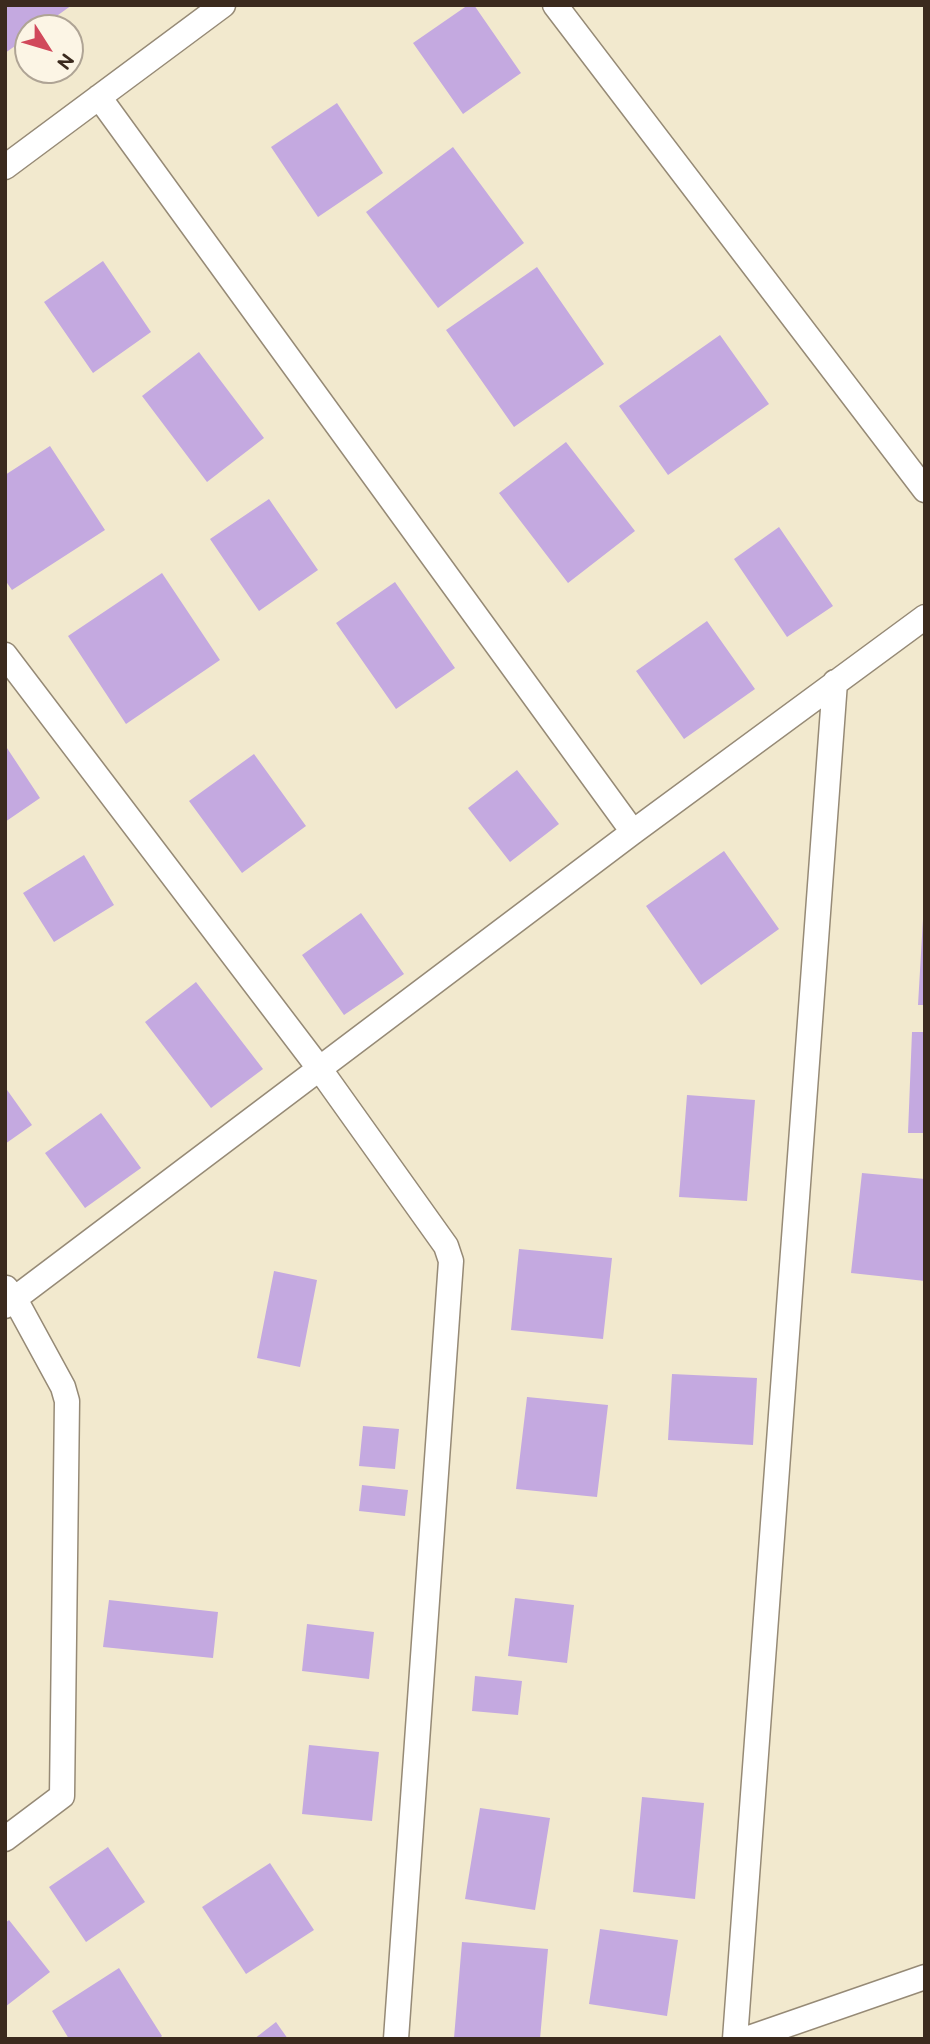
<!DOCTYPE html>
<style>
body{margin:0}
#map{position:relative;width:930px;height:2044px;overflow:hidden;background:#f2e9ce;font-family:"Balsamiq Sans",sans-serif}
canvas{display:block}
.frame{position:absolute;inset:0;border:7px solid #3b2a1e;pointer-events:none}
.north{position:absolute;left:14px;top:14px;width:70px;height:70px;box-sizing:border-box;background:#fcf5e5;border:2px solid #afa495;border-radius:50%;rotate:127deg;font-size:19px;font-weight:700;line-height:28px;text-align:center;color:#3b2a1e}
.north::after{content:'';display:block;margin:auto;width:24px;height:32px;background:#d1495b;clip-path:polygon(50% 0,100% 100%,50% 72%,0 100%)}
</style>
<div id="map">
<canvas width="930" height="2044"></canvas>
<div class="frame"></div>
<div class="north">N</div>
</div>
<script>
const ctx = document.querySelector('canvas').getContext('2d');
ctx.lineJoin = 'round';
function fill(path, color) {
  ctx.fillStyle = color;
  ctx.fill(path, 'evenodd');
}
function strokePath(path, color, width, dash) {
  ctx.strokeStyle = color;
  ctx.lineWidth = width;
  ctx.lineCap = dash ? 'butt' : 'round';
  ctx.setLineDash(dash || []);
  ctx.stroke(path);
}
fill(new Path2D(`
 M 5,5 L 72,5 L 40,28 L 28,28 L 28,37 L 5,53 Z
 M 468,5 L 474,5 L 521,73 L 463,114 L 413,43 Z
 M 337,103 L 383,173 L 318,217 L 271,147 Z
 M 453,147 L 524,243 L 438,308 L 366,212 Z
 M 103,261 L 151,332 L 93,373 L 44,302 Z
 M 537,267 L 604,364 L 514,427 L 446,330 Z
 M 720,335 L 769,404 L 668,475 L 619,406 Z
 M 199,352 L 264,438 L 207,482 L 142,396 Z
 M 566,442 L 635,531 L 568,583 L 499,493 Z
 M 50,446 L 105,530 L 12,590 L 5,580 L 5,475 Z
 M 269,499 L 318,570 L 259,611 L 210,539 Z
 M 779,527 L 833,606 L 787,637 L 734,559 Z
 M 162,573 L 220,660 L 126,724 L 68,636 Z
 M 395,582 L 455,668 L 396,709 L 336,623 Z
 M 707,621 L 755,689 L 684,739 L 636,671 Z
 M 5,745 L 40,798 L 5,822 Z
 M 254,754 L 306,826 L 242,873 L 189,801 Z
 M 517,770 L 559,824 L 510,862 L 468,808 Z
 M 724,851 L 779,929 L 701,985 L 646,906 Z
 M 84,855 L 114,905 L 54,942 L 23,893 Z
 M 361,913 L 404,974 L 344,1015 L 302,955 Z
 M 923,919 L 925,919 L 925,1005 L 918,1005 Z
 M 196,982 L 263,1069 L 211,1108 L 145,1022 Z
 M 912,1032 L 925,1032 L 925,1133 L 908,1133 Z
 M 5,1087 L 32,1125 L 5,1144 Z
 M 687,1095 L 755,1100 L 747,1201 L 679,1197 Z
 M 101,1113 L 141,1168 L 85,1208 L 45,1153 Z
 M 862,1173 L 925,1179 L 925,1281 L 851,1273 Z
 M 519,1249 L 612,1258 L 603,1339 L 511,1330 Z
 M 274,1271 L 317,1280 L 300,1367 L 257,1358 Z
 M 672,1374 L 757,1378 L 753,1445 L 668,1440 Z
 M 527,1397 L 608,1405 L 597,1497 L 516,1489 Z
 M 363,1426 L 399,1429 L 395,1469 L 359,1466 Z
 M 362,1485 L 408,1490 L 405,1516 L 359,1511 Z
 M 515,1598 L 574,1605 L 567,1663 L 508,1656 Z
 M 109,1600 L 218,1612 L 213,1658 L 103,1647 Z
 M 307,1624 L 374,1632 L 369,1679 L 302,1671 Z
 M 475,1676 L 522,1681 L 518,1715 L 472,1711 Z
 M 309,1745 L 379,1752 L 372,1821 L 302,1814 Z
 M 642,1797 L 704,1803 L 695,1899 L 633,1892 Z
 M 480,1808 L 550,1818 L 535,1910 L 465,1899 Z
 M 108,1847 L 145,1902 L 86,1942 L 49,1887 Z
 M 270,1863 L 314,1930 L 246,1974 L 202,1907 Z
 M 9,1920 L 50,1972 L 5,2007 L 5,1923 Z
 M 600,1929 L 678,1940 L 667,2016 L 589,2004 Z
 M 462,1942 L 548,1949 L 540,2039 L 454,2038 Z
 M 119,1968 L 162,2036 L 159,2039 L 69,2039 L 52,2011 Z
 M 276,2022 L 288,2039 L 254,2039 Z`), '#c4a9e0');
const minor = new Path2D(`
 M 555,5 L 925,490
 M 99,97 L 633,832
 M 5,167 L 223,5
 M 5,655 L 319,1068 L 446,1246 L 451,1261 L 396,2039
 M 5,1306 L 633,832 L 925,617
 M 5,1839 L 62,1796 L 67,1401 L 63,1387 L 15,1299 L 6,1288
 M 735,2039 L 835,682
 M 746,2039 L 925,1977`);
strokePath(minor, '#968a76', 27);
strokePath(minor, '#fff', 24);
</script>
